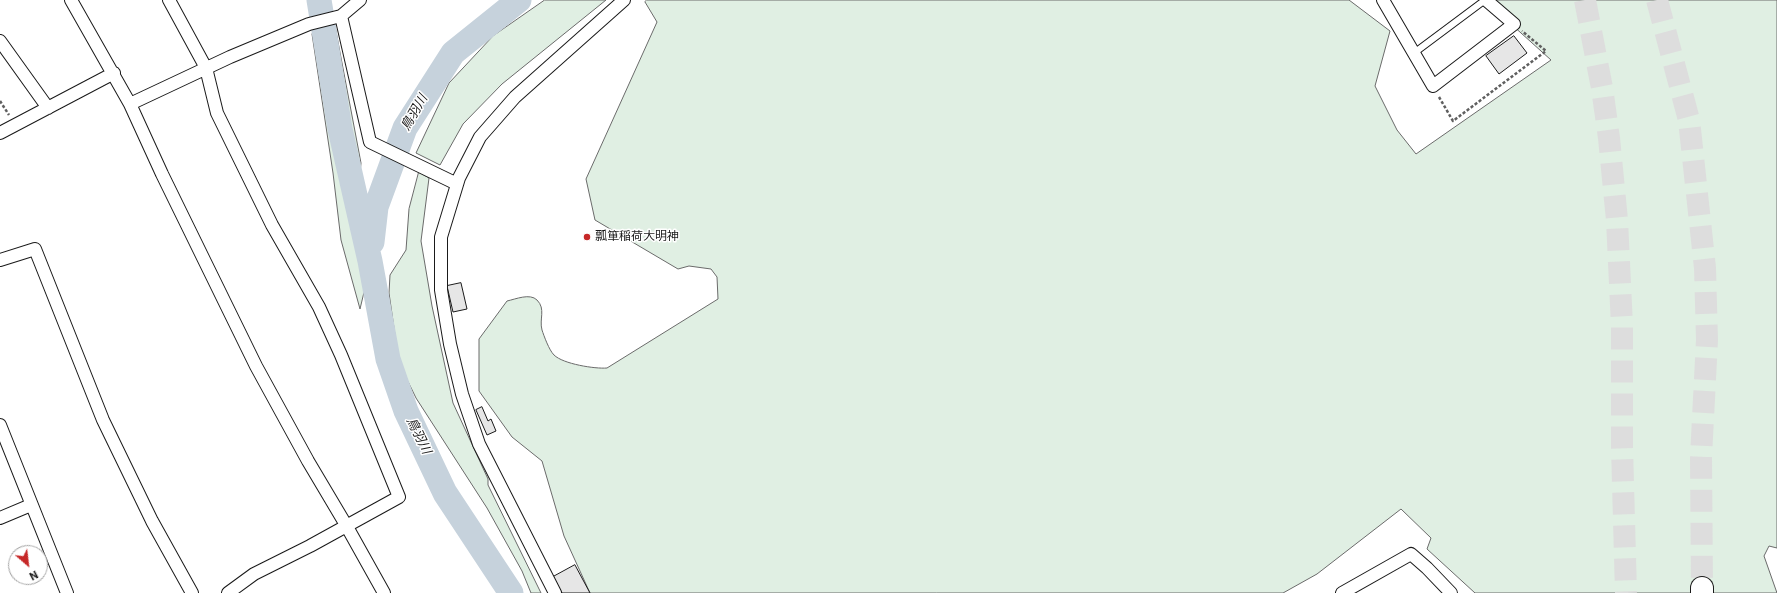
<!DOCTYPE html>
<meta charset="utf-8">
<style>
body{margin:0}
#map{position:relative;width:1777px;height:593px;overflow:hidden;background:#fff;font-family:Roboto,sans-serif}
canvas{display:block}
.north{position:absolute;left:8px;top:545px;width:40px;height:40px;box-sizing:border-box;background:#fff;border:1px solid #a3a3a3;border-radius:50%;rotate:152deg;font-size:11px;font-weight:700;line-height:16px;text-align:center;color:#1a1a1a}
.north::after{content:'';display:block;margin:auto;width:14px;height:18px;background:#c62828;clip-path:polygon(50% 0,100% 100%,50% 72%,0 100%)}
</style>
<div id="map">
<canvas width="1777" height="593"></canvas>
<div class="north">N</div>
</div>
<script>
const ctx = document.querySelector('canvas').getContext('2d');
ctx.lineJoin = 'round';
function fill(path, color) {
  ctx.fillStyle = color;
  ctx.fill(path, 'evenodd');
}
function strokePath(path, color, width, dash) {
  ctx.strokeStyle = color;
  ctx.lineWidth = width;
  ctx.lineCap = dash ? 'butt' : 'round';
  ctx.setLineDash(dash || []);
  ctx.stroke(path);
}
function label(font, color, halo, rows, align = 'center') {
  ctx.font = font + ' Roboto,"Noto Sans JP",sans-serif';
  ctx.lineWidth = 3;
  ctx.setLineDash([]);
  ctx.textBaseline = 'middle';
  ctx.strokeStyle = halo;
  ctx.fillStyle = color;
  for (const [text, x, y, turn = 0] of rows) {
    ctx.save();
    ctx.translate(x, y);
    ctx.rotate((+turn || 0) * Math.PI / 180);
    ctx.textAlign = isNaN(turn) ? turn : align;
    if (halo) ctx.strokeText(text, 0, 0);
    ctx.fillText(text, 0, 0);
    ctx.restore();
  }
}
const green = new Path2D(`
 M 545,0 L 606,0 L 502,84 L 463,124 L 440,165 L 416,153 L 449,83 L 493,36 Z
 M 647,0 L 1349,0 L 1390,31 L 1375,86 L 1397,130 L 1416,154 L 1551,60 L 1511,24 L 1493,0 L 1777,0 L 1777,548 L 1769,546 L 1764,556 L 1777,593 L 1713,593 L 1712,583 L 1693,584 L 1691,593 L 1475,593 L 1427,549 L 1431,538 L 1401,509 L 1317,574 L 1283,593 L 590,593 L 564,536 L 542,461 L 512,437 L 479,391 L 479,339 L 507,301 C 516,299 530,293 537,300 C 546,309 539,319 542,330 C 544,336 549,350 554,355 C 563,364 595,369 607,368 L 718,299 L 717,277 L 711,269 L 689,266 L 678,269 L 595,220 L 586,179 L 657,22 L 645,2 Z
 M 335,26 L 361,163 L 354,238 L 365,288 L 360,309 L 341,240 L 333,173 L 312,34 Z
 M 419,172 L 429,178 L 421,241 L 432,306 L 453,403 L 488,479 L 488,485 L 541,593 L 531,593 L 522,571 L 487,508 L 416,398 L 399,363 L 389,293 L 390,275 L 406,250 L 409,209 Z`);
fill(green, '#e0efe3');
strokePath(green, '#6a6a6a', 1);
strokePath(new Path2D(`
 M 319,0 L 340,129 L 370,261 L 388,359 L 406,411 L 445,493 L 511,593
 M 372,242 L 376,207 L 405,128 L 453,53 L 519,0`), '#c6d2dc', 25);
const building = new Path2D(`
 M 1514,36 L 1527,53 L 1499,74 L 1486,56 Z
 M 461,283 L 467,309 L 453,312 L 447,286 Z
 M 482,407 L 488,421 L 491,419 L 496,431 L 487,435 L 476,410 Z
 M 575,565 L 590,593 L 562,593 L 553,577 Z`);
fill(building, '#e6e6e6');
strokePath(building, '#1a1a1a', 1);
strokePath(new Path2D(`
 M 1585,0 L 1602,88 L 1609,138 L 1617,220 L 1622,326 L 1622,447 L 1626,593
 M 1657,0 L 1689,120 L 1705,268 L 1707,340 L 1701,457 L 1702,588`), '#ddd', 22, [22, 11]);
const lane = new Path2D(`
 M 1414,53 L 1485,0`);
const street = new Path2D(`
 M 71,0 L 130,104 L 162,174 L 256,366 L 308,461 L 346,525 L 384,593
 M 169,0 L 206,68 L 217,113 L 272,225 L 319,307 L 341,355 L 399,497 L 310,546 L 254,574 L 228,593
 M 1383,0 L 1433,86 L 1514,24 L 1486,0
 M 341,16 L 370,142 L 457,184
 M 0,41 L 48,108
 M 130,104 L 230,57 L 309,24 L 341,16 L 360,0
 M 0,133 L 114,73
 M 0,260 L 35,249 L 103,420 L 152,521 L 192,593
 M 0,425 L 67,593
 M 0,518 L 31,505
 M 555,593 L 479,444 L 462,394 L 450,344 L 441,290 L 441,237 L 459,178 L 480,137 L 515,97 L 624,0
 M 1342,593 L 1411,554 L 1427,568 L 1451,593`);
const highway = new Path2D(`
 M 1702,593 L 1702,588`);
strokePath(lane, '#1a1a1a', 8);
strokePath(street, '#1a1a1a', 14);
strokePath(highway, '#1a1a1a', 24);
strokePath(new Path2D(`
 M 1439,97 L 1453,121 L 1546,51 L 1522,31
 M 0,101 L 9,115`), '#5f5f5f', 2.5, [3, 2]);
strokePath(lane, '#fff', 6);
strokePath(street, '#fff', 12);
strokePath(highway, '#fff', 22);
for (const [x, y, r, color] of [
 [587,237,4,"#c62828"]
]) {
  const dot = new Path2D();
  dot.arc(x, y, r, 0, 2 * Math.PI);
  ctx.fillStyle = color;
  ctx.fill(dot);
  strokePath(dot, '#fff', 1.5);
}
label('12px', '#1a1a1a', '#fff', [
 ["瓢箪稲荷大明神",595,237]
], 'left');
label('italic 13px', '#1a1a1a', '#fff', [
 ["鳥羽川",415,113,-60],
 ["鳥羽川",418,436,64]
]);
</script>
